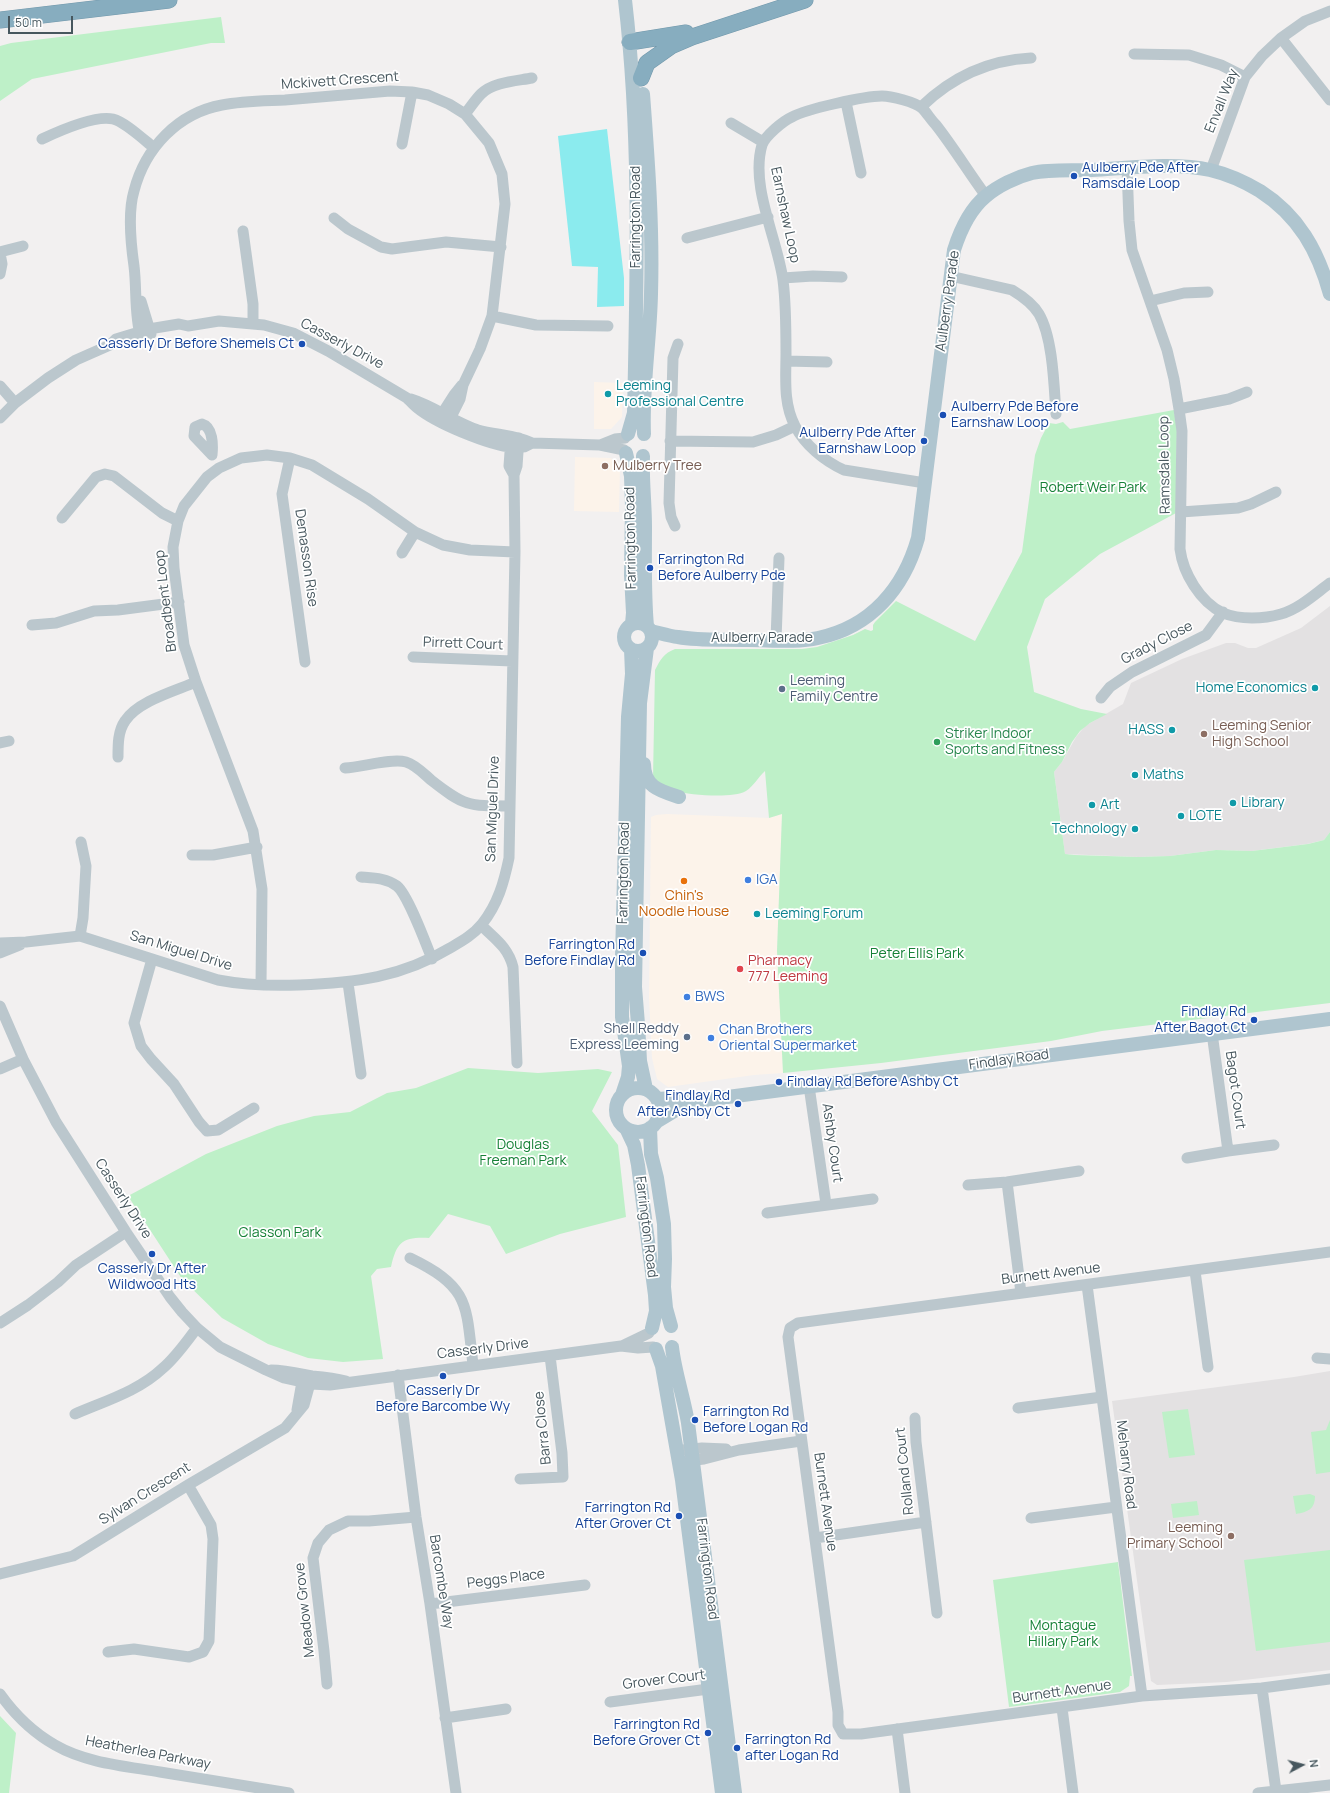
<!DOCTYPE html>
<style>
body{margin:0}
#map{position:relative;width:1330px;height:1793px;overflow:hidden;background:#f2f0f0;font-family:Manrope,sans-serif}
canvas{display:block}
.north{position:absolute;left:1282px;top:1745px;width:40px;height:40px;-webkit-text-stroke:3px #fff;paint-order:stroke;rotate:83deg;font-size:11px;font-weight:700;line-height:16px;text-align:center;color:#47575e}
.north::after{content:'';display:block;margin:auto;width:14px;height:18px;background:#47575e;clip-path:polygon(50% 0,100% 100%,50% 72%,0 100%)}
.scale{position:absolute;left:8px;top:16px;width:65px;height:18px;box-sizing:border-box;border:2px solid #47575e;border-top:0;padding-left:5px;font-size:12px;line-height:14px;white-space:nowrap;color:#47575e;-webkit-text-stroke:3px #fff;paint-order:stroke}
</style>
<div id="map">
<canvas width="1330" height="1793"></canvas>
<div class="north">N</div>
<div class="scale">50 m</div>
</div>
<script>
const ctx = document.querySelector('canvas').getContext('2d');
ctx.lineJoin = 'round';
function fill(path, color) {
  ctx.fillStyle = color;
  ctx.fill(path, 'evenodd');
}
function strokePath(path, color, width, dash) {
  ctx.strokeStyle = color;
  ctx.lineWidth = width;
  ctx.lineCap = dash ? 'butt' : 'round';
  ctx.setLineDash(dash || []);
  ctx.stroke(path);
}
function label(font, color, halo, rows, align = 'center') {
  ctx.font = font + ' Manrope,sans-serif';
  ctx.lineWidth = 3.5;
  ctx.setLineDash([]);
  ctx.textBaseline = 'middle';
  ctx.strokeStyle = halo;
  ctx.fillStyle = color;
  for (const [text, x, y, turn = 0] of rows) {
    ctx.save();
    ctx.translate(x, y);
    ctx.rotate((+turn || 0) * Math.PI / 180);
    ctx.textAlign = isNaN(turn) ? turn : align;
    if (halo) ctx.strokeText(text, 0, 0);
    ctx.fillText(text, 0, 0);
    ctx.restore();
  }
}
fill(new Path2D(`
 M 594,382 L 623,383 L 622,417 L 611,429 L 594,429 Z
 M 575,457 L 611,458 L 620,468 L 619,512 L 574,511 Z
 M 667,814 L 769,818 L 782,814 L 777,951 L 783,1073 L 754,1075 L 668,1087 L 657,1079 L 652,1058 L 649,998 L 651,817 L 656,815 Z`), '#fcf3ea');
fill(new Path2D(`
 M 1330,606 L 1330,832 L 1324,840 L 1307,844 L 1252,851 L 1216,850 L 1170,856 L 1138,857 L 1065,854 L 1054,772 L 1062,762 L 1076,737 L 1085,726 L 1123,704 L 1131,683 L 1182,659 L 1226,643 L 1235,643 L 1248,648 L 1256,648 L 1301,628 Z
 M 1330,1371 L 1330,1670 L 1227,1682 L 1157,1685 L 1151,1681 L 1112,1401 L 1294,1377 Z`), '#e3e1e2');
fill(new Path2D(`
 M 221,17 L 225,43 L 211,43 L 32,79 L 0,101 L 0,46 L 11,43 Z
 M 1174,410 L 1177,429 L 1176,513 L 1100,554 L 1045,599 L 1027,647 L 1034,692 L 1081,709 L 1107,714 L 1090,723 L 1080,731 L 1072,742 L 1062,762 L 1054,772 L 1065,854 L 1075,855 L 1138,857 L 1170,856 L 1216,850 L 1252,851 L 1308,844 L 1324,840 L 1330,832 L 1330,1003 L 1102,1031 L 1051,1041 L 881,1063 L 783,1073 L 777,951 L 782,814 L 769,818 L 765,771 C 758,777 754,786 746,791 C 732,799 690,795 675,791 C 667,789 659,782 653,778 L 655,670 C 660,660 664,653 675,649 L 802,649 L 817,647 L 853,635 L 865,629 L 871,631 L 873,630 L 873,625 L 875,622 L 896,601 L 975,641 L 1022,552 L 1035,455 L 1041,438 L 1049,423 L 1056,424 L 1063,422 L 1070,429 Z
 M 468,1068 L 538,1073 L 598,1069 L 612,1072 L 592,1111 L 618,1145 L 626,1217 L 560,1234 L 506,1254 L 490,1226 L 448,1214 L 429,1238 C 403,1237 397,1241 391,1267 L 377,1269 L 371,1276 L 383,1359 L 343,1362 L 308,1358 L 268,1344 L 222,1318 L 182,1279 L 128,1196 L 206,1154 L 277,1126 L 314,1116 L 350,1112 L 387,1093 L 416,1088 Z
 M 1188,1409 L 1195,1455 L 1169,1458 L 1162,1412 Z
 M 1330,1420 L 1330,1472 L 1316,1474 L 1311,1432 L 1326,1430 Z
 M 1310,1494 L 1315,1496 C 1315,1509 1308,1512 1296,1514 L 1293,1496 Z
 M 1197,1501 L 1199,1515 L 1173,1518 L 1171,1504 Z
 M 1330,1550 L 1330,1642 L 1256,1651 L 1244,1560 Z
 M 1118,1562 L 1132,1676 L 1130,1676 L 1129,1686 L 1120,1692 L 1009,1707 L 993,1580 Z
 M 0,1716 L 16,1733 L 9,1793 L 0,1793 Z`), '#bef0c8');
fill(new Path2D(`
 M 607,129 L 624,278 L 624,306 L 597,307 L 598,267 L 572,266 L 558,136 Z`), '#8bebee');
const highway = new Path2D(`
 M 0,20 L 169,0
 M 630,42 L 686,33
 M 641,78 L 647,63 L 671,46 L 692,37 L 805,0`);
strokePath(highway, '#7298ab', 17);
strokePath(new Path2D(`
 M 1281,38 L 1330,100
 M 1134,54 L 1189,55 L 1221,65 L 1245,77
 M 846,102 L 861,173
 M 921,107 C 952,77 988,60 1031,58
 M 465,114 C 470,108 475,100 481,94 C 493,82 516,81 532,78
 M 731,123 L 763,142
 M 42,139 C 59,131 95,115 113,119 C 125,122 143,139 153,147
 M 402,144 L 412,92
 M 1127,168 L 1129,221 L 1132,250 L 1167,350 L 1174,379 L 1179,409 L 1182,431 L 1180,549 C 1183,573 1200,602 1223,613 C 1240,620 1264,619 1281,614 C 1299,609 1315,594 1330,583
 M 1211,170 L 1245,77 L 1262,56 L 1281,38 L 1305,21 L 1330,11
 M 334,218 L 348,229 L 381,247 L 392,249 L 446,242 L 501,247
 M 243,231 L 253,304 L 253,323
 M 687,238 L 768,217
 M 0,252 L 23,246
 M 0,253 L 2,264 L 0,274
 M 950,276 L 1012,290 C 1022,296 1033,304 1039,314 C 1053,338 1054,386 1056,414
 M 783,278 L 813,276 L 842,277
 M 141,301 L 151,334
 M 1150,301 L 1184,293 L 1208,292
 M 492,316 L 536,325 L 608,326
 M 141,338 C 134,315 137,290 134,266 C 131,245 128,211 134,191 C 145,148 178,113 222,105 C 242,101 264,101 285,100 C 320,97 355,94 390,91 L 412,92 L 428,95 L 449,104 L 465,114 L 489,143 L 502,174 L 505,204 L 492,316 L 480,349 L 463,385 L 460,399 L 447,425
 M 786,361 L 827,362
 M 0,386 L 15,403
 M 411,399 C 434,406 454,422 478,430 C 496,435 516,435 532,443 L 600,445 L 624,450
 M 1179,409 L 1229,399 L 1247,392
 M 0,418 L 15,403 L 48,378 L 76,360 L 110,345 L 116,339 L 149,329 L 179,324 L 188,326 L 219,321 L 264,325 L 293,333 L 328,351 L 407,398 C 411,402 415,407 420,410 C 439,424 501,452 524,447 C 526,446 530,444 532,443
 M 438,420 L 454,395 L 462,385
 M 202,424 C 213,427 213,445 212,455 L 194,436 L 195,427 Z
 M 511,439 L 509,466 L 514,475
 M 670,441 L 753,442 L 776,435 L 795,426
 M 600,445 L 615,439 L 625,438
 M 290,458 L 282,494 L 305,662
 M 925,483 L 844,470 C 824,461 805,445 795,426 C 783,403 786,378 786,353 C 786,329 786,304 783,280 C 777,238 750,186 762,145 C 765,136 783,121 792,117 C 806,109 865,96 882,96 C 891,96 915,102 922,108 C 927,113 931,120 936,125 C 954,148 969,173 986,196
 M 1181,512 L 1238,508 L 1251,504 L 1276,492
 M 62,518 L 96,477 L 105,474 L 114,476 L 162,513 L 178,521
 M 675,526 L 671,517 L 669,503 L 673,358 L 678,344
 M 402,553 L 415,532
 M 32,625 L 56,623 L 94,611 L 118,610 L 179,602
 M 776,640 L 779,558
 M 413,657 L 512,661
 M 1101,698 L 1110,687 L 1132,672 L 1206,635 L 1223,612
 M 0,743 L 9,741
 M 118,757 C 118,744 118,731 125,721 C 138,701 175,691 196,682
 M 345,768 C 362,767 392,758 406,762 C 416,765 424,774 431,780 C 464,806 468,806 509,806
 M 192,855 L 213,855 L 257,847
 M 361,877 C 374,878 386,878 397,886 C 408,895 426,944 432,959
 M 481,925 C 495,939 508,947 513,967 L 517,1063
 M 80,936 L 83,918 L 86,866 L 81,842
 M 0,943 L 26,942 L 80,936 L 218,980 C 244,985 272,986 299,985 C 355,983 402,977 450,948 C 462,941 473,935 482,924 C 498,904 504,882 509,858 L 515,552 L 514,475 L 517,466 L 519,438
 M 0,953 L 20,945
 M 152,959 L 134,1023 L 141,1046 L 151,1059 L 174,1084 L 199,1122 L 207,1131 L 218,1130 L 254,1108
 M 348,983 L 361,1074
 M 261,985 L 262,889 L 253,831 L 196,682 L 184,645 L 174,568 L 173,547 L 178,521 L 184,506 L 207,477 L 219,468 L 241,458 L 267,455 L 290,458 L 312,465 L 368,499 L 415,532 L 443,545 L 470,550 L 515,552
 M 0,1006 L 23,1059 L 56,1122 L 126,1232 L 170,1297 L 182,1312 L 197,1328 L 220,1347 L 266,1370 L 284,1378 L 311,1384 L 330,1385 L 621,1346 L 638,1348 L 653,1347
 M 1212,1033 L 1228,1151
 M 0,1069 L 23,1059
 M 809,1086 L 826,1204
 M 1187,1158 L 1228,1151 L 1274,1145
 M 1007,1182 L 1021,1293
 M 968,1185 L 1007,1182 L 1079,1171
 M 767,1213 L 873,1199
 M 1330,1252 L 798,1323 L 790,1328 L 788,1337 L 838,1712 L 838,1725 L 843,1734 L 861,1734 L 1142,1696 L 1262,1688 L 1330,1679
 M 410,1258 C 470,1287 466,1304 473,1365
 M 1195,1271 L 1208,1367
 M 1087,1285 L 1142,1696
 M 0,1323 L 28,1305 L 58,1282 L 76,1265 L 126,1232
 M 622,1346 L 649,1333
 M 1317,1358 L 1330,1359
 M 271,1370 C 285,1370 297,1373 312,1376 C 323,1377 334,1378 346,1381
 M 398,1375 L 416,1517 L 430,1604 L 456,1793
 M 1018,1408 L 1102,1397
 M 297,1410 L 303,1376
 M 75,1414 C 105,1401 139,1391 163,1368 C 176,1357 186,1342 197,1328
 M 915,1418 L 916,1442 L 937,1613
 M 683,1450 L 702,1448 L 726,1449
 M 686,1461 L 704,1459 L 739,1450 L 801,1441
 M 520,1479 L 563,1477 L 562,1453 L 550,1356
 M 1031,1518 L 1116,1507
 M 815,1538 L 926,1522
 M 0,1574 L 73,1556 L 188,1485 L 285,1428 L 304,1405 L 312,1376
 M 430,1604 L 585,1585
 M 108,1652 L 134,1649 L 189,1657 L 203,1652 L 209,1641 L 213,1539 L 211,1525 L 188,1485
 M 327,1684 L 324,1651 L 313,1558 L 318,1543 L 329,1530 L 348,1521 L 369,1521 L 416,1517
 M 1262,1688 L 1276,1791
 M 0,1694 C 15,1715 32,1732 55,1745 C 86,1763 125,1766 160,1772 C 203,1779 246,1786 289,1793
 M 610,1702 L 716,1688
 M 1062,1708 L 1073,1793
 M 445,1718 L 506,1709
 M 897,1729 L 905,1793
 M 1258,1793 L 1330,1785`), '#bbc7cd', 11);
strokePath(new Path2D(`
 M 625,0 C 641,137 637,275 634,413 L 628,434
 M 643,94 C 648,161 653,227 651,294 C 650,341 642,387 644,434
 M 626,453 L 631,476 L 632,506 L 631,575 L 633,613 L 632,624
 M 643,456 C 642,480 645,503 645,527 C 645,560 644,593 647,626
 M624 637a14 14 0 1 1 28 0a14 14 0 1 1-28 0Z
 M 651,631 C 660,633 669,636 678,637 C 700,641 725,639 748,640 C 771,640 796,643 818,638 C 871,627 904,588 918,538 L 954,250 C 960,231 969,210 986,196 C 998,186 1016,177 1032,173 C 1051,169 1072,171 1092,170 C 1128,168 1175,162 1210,170 C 1227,174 1245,182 1260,191 C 1299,216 1318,251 1330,294
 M 644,764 C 644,787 660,791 679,797
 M616 1110a22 22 0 1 1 44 0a22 22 0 1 1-44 0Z
 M 646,1089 L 640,1061 L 638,1024 L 635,987 L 640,703 L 647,648
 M 622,1095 L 628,1077 L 629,1066 L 622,1017 L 622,957 L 628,717 L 632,674 L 631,649
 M 658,1099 L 672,1098 L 689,1102 L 1330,1019
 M 656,1122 L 689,1102
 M 626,1128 L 634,1145 L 638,1165 L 655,1295 L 656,1311 L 652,1328
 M 650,1128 L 651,1154 L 657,1178 L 664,1224 L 665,1259 L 664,1287 L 666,1308 L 671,1326
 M 672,1347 C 675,1373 684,1398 688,1423 L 735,1793
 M 656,1349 L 662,1366 L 682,1480 L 722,1793`), '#afc5cf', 14);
strokePath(highway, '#87adbf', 16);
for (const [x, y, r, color] of [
 [1074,176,4,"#1a4fb4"],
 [302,344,4,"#1a4fb4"],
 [608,394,4,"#0f9aa8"],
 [943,415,4,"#1a4fb4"],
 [924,441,4,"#1a4fb4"],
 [605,466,4,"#8d6e63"],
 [650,568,4,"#1a4fb4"],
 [1315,688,4,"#0f9aa8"],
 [782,689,4,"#5c6f8a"],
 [1172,730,4,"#0f9aa8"],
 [1204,734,4,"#8d6e63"],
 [937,742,4,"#2e9e5b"],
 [1135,775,4,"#0f9aa8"],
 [1233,803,4,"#0f9aa8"],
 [1092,805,4,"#0f9aa8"],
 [1181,816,4,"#0f9aa8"],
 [1135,829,4,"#0f9aa8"],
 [748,880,4,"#3f7fe0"],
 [684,881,4,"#e8710a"],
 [757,914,4,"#0f9aa8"],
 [643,953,4,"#1a4fb4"],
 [740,969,4,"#e0444e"],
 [687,997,4,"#3f7fe0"],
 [1254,1020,4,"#1a4fb4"],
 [687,1037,4,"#5c6f8a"],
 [711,1038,4,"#3f7fe0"],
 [779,1082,4,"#1a4fb4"],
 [738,1104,4,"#1a4fb4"],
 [152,1254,4,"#1a4fb4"],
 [443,1376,4,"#1a4fb4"],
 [695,1420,4,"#1a4fb4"],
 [679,1516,4,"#1a4fb4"],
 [1231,1536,4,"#8d6e63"],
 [708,1733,4,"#1a4fb4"],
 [737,1748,4,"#1a4fb4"]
]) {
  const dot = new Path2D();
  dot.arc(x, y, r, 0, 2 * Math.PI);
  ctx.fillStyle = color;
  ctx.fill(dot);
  strokePath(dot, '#fff', 1.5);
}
label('14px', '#47575e', '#fff', [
 ["Mckivett Crescent",340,81,-4],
 ["Envall Way",1222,101,-68],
 ["Earnshaw Loop",785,215,78],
 ["Farrington Road",636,217,-90],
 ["Aulberry Parade",948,301,-82],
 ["Casserly Drive",342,344,28],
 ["Ramsdale Loop",1165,465,-91],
 ["Farrington Road",631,538,-91],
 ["Demasson Rise",306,558,82],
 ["Broadbent Loop",166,601,-97],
 ["Aulberry Parade",762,638],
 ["Grady Close",1157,643,-27],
 ["Pirrett Court",463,644,2],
 ["San Miguel Drive",493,809,-88],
 ["Farrington Road",624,873,-89],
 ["San Miguel Drive",181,951,17],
 ["Findlay Road",1009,1060,-8],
 ["Bagot Court",1235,1090,82],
 ["Ashby Court",832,1143,82],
 ["Casserly Drive",123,1199,57],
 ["Farrington Road",646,1227,83],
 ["Burnett Avenue",1051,1274,-7],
 ["Casserly Drive",483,1349,-7],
 ["Barra Close",543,1428,-96],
 ["Meharry Road",1126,1465,83],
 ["Rolland Court",905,1471,-96],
 ["Sylvan Crescent",145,1494,-32],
 ["Burnett Avenue",825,1502,82],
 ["Farrington Road",707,1569,83],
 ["Peggs Place",506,1579,-7],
 ["Barcombe Way",441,1582,81],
 ["Meadow Grove",305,1610,-96],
 ["Grover Court",664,1680,-7],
 ["Burnett Avenue",1062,1692,-8],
 ["Heatherlea Parkway",148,1753,11]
]);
label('14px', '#164399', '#fff', [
 ["Aulberry Pde After",1082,168,"left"],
 ["Ramsdale Loop",1082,184,"left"],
 ["Casserly Dr Before Shemels Ct",294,344],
 ["Aulberry Pde Before",951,407,"left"],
 ["Earnshaw Loop",951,423,"left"],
 ["Aulberry Pde After",916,433],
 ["Earnshaw Loop",916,449],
 ["Farrington Rd",658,560,"left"],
 ["Before Aulberry Pde",658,576,"left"],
 ["Farrington Rd",635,945],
 ["Before Findlay Rd",635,961],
 ["Findlay Rd",1246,1012],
 ["After Bagot Ct",1246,1028],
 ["Findlay Rd Before Ashby Ct",787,1082,"left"],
 ["Findlay Rd",730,1096],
 ["After Ashby Ct",730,1112],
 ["Casserly Dr After",152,1269,"center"],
 ["Wildwood Hts",152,1285,"center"],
 ["Casserly Dr",443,1391,"center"],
 ["Before Barcombe Wy",443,1407,"center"],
 ["Farrington Rd",703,1412,"left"],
 ["Before Logan Rd",703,1428,"left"],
 ["Farrington Rd",671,1508],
 ["After Grover Ct",671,1524],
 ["Farrington Rd",700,1725],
 ["Before Grover Ct",700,1741],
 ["Farrington Rd",745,1740,"left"],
 ["after Logan Rd",745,1756,"left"]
], 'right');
label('14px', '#0d838f', '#fff', [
 ["Leeming",616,386],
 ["Professional Centre",616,402],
 ["Home Economics",1307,688,"right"],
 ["HASS",1164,730,"right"],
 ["Maths",1143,775],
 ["Library",1241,803],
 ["Art",1100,805],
 ["LOTE",1189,816],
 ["Technology",1127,829,"right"],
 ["Leeming Forum",765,914]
], 'left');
label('14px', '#785e54', '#fff', [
 ["Mulberry Tree",613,466],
 ["Leeming Senior",1212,726],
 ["High School",1212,742],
 ["Leeming",1223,1528,"right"],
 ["Primary School",1223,1544,"right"]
], 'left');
label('14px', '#168137', '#fff', [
 ["Robert Weir Park",1093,488],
 ["Peter Ellis Park",917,954],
 ["Douglas",523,1145],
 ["Freeman Park",523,1161],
 ["Classon Park",280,1233],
 ["Montague",1063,1626],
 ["Hillary Park",1063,1642]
]);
label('14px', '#4e5e75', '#fff', [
 ["Leeming",790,681],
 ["Family Centre",790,697],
 ["Shell Reddy",679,1029,"right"],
 ["Express Leeming",679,1045,"right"]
], 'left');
label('14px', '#27864d', '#fff', [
 ["Striker Indoor",945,734],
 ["Sports and Fitness",945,750]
], 'left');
label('14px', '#366cbe', '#fff', [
 ["IGA",756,880],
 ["BWS",695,997],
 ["Chan Brothers",719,1030],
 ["Oriental Supermarket",719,1046]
], 'left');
label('14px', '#c56008', '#fff', [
 ["Chin's",684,896],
 ["Noodle House",684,912]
]);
label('14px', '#be3a42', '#fff', [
 ["Pharmacy",748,961],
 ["777 Leeming",748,977]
], 'left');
</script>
